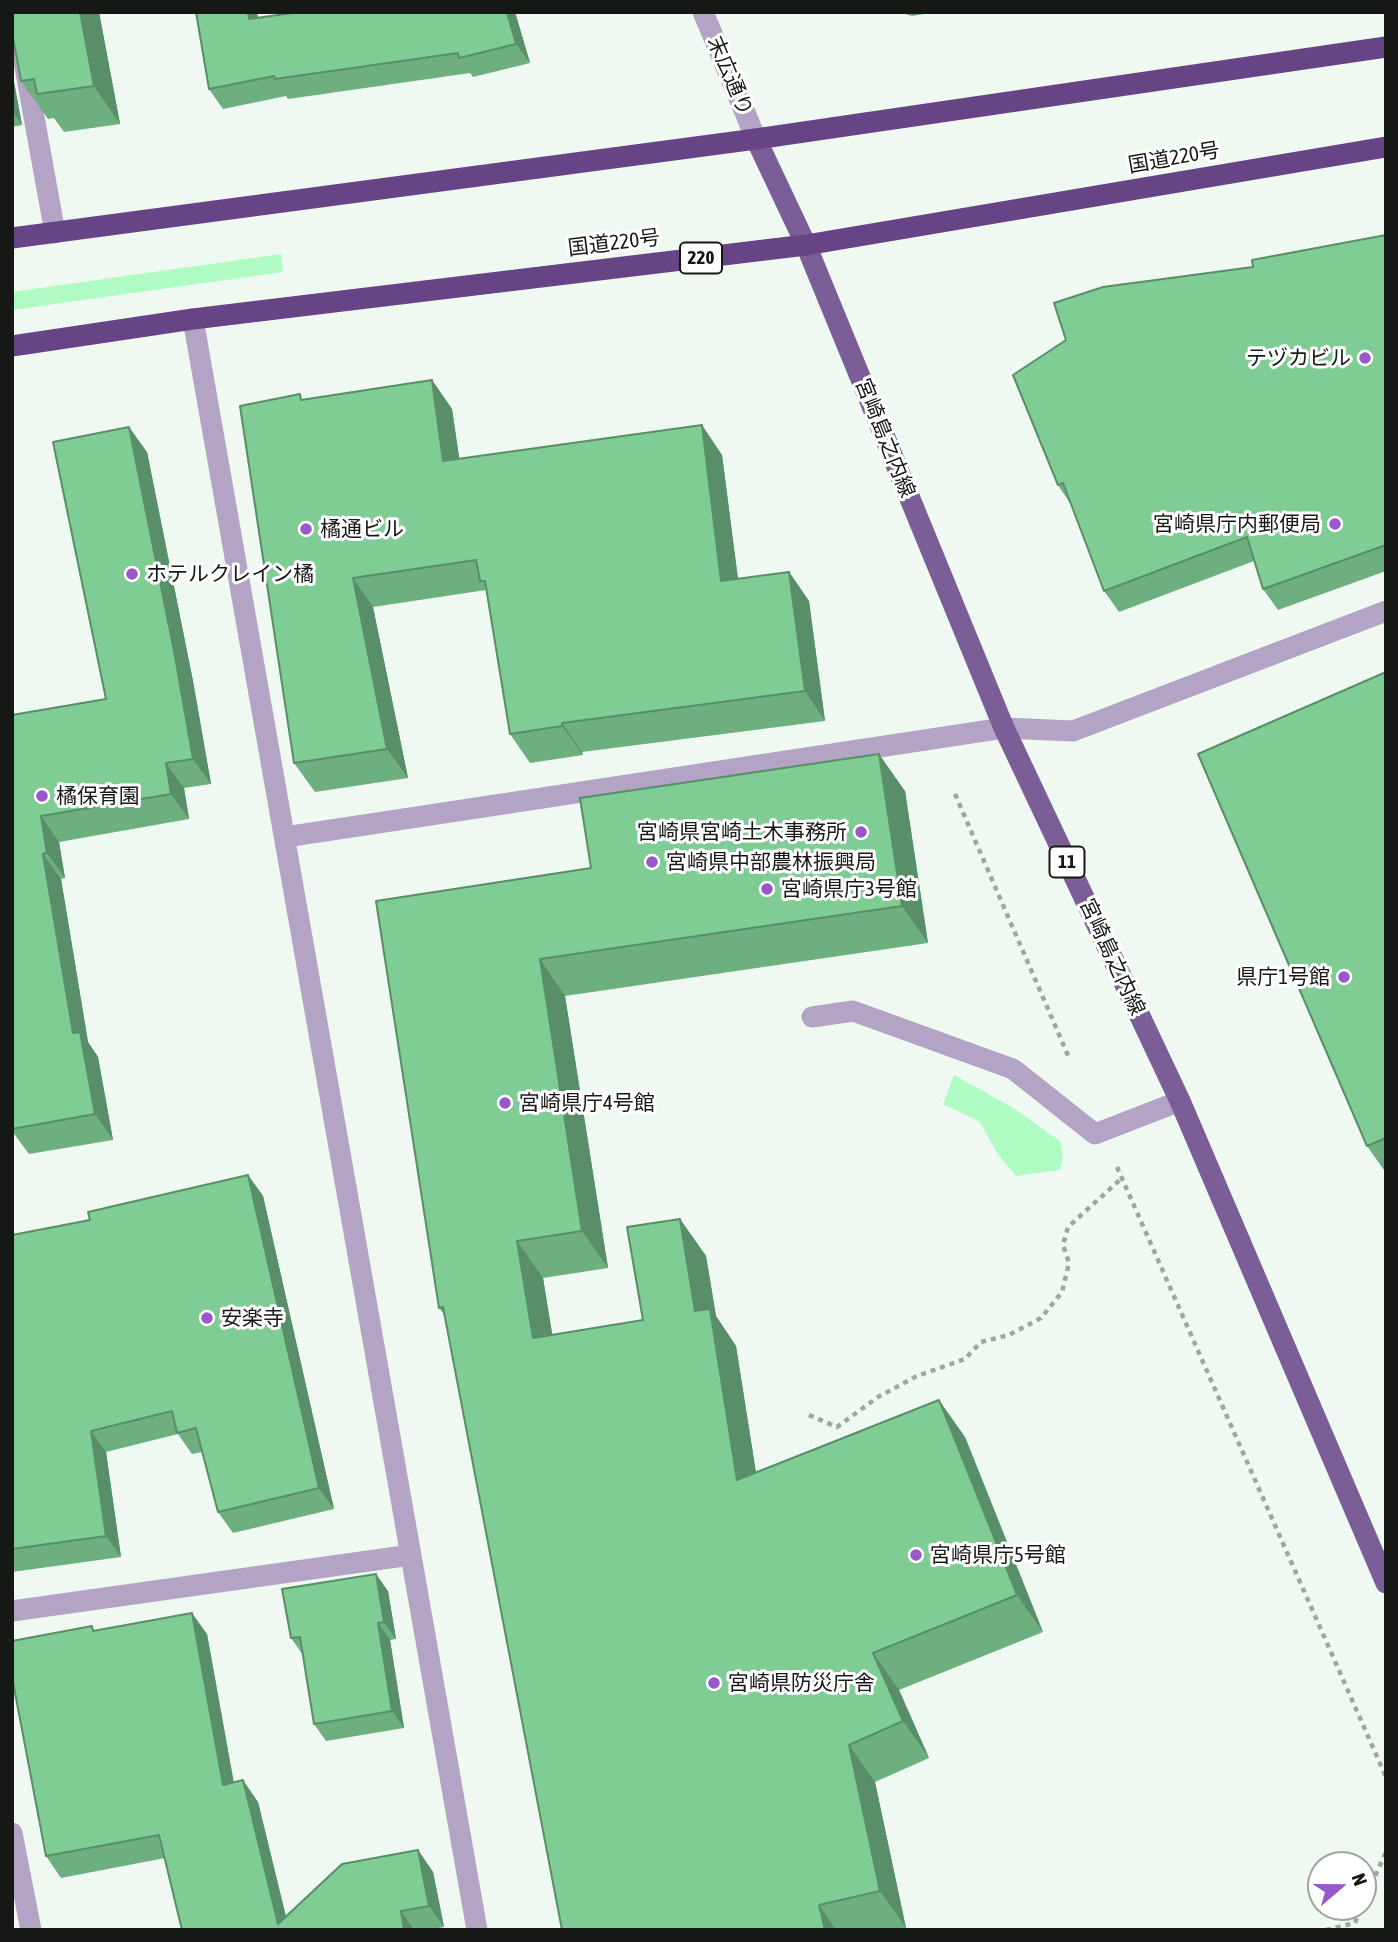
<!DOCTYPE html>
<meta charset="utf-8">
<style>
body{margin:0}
#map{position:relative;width:1398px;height:1942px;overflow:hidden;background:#eff9f1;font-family:"Asap Condensed",sans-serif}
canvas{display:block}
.frame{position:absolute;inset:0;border:14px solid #151815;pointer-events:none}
.north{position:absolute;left:1307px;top:1851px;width:70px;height:70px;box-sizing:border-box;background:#fff;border:2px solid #a1a3a1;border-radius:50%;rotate:70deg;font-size:19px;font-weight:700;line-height:28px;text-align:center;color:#151815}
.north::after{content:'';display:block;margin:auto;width:24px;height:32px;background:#9857cd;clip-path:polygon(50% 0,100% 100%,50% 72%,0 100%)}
</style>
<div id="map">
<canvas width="1398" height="1942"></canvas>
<div class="frame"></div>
<div class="north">N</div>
</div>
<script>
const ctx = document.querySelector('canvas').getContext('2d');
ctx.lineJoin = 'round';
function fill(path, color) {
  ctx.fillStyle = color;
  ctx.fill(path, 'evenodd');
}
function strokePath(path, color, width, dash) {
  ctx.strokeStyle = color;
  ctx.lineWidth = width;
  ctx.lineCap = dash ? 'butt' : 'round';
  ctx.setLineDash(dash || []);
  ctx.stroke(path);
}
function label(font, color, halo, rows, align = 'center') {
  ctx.font = font + ' "Asap Condensed","Noto Sans JP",sans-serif';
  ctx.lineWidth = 6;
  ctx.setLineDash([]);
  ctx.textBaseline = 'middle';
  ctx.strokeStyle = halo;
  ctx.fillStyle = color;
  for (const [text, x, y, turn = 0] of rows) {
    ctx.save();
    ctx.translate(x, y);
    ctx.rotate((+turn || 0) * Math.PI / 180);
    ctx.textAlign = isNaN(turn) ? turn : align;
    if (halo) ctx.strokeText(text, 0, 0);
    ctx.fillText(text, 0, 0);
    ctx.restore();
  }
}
fill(new Path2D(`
 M 281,254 L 283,272 L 12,310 L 12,292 Z
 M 954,1075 L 1015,1109 L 1060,1141 L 1063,1156 L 1060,1170 L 1016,1176 L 997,1153 L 980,1122 L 943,1104 Z`), '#b0fbc3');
strokePath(new Path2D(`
 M 955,794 L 1070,1060
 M 1117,1167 L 1386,1777
 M 809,1415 L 837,1427 L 878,1397 L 917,1376 L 965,1359 L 981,1342 L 1009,1335 L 1041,1318 L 1062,1292 L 1069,1263 L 1063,1245 L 1068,1227 L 1122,1178
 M 1363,1903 L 1386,1852
 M 1326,1930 L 1355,1923 L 1361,1907`), '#9fa6a0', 4.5, [5, 5]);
strokePath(new Path2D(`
 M 15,12 L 55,233
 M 703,12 L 756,139
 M 193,319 L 477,1930
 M 285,837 L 1004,728 L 1073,731 L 1386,611
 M 812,1017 L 853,1011 L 1013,1069 L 1095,1134 L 1180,1101
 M 12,1611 L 411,1555
 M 12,1833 L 31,1930`), '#b3a3c4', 21);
strokePath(new Path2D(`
 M 756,139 L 806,245 L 1004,728 L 1180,1101 L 1386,1583`), '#7b5d97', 21);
strokePath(new Path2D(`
 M 12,238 L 756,139 L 1386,47
 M 12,346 L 193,319 L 806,245 L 1386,147`), '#674486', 21);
fill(new Path2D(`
 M 12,12 L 99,12 L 120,124 L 64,132 L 54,118 L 48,119 L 21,81 Z
 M 300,12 L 515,12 L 530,63 L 473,77 L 470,73 L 288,99 L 286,96 L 223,109 L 209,89 L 259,18 Z
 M 898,12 L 937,12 L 912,16 Z
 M 12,71 L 22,125 L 12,127 Z
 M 1386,235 L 1386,571 L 1278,610 L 1263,589 L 1254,561 L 1119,612 L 1104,591 L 1070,503 L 1058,485 Z
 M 432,380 L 452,409 L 459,459 L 722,455 L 738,579 L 789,572 L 809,601 L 825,721 L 582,752 L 583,755 L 530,763 L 510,734 L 486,590 L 373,607 L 408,778 L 315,792 L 294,763 L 304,399 Z
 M 147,452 L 193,681 L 211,784 L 184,788 L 189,819 L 59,842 L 65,878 L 61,879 L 88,1042 L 98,1057 L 113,1140 L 29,1154 L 12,1131 L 12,715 L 106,699 Z
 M 1386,672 L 1386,1173 L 1367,1146 Z
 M 905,791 L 928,943 L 565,996 L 608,1268 L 543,1278 L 552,1335 L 643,1320 L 680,1219 L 706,1256 L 716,1316 L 736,1346 L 756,1473 L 965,1437 L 1043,1632 L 899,1690 L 929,1758 L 875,1782 L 906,1928 L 898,1930 L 562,1930 L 445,1315 L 439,1308 L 376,901 L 591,868 Z
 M 248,1175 L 263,1196 L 334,1509 L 233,1533 L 218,1512 L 202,1452 L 192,1454 L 178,1434 L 106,1452 L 121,1557 L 12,1572 L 12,1235 L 90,1220 Z
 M 388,1591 L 396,1639 L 390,1640 L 404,1728 L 326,1741 L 314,1724 L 303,1655 L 291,1638 Z
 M 96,1631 L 207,1634 L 234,1783 L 258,1802 L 286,1916 L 418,1850 L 433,1872 L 444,1927 L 429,1930 L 182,1930 L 165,1858 L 61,1878 L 46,1856 Z`), '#6daf7f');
fill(new Path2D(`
 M 80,12 L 99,12 L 120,124 L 94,86 Z
 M 248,12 L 257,12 L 263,39 L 249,19 Z
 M 507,12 L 515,12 L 530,63 L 516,44 Z
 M 12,71 L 22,125 L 12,111 Z
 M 432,380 L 452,409 L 464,490 L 443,461 Z
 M 702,425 L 722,455 L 742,610 L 721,581 Z
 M 129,427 L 147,452 L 193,681 L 211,784 L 193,759 Z
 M 789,572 L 809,601 L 825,721 L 805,691 Z
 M 353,578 L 373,607 L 408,778 L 387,749 Z
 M 562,723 L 582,752 L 583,755 L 562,726 Z
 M 879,754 L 905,791 L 928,943 L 902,906 Z
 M 166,763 L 184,788 L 189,819 L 171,794 Z
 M 41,816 L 59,842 L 65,878 L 47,853 Z
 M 43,854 L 61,879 L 88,1042 L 98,1057 L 113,1140 L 95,1114 L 73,1033 Z
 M 540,959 L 565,996 L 608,1268 L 582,1231 Z
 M 248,1175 L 263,1196 L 334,1509 L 319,1488 Z
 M 680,1219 L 706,1256 L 716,1316 L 736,1346 L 763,1517 L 737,1480 L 695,1311 Z
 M 517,1241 L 543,1278 L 559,1375 L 533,1338 Z
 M 939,1400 L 965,1437 L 1043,1632 L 1017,1595 Z
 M 91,1431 L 106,1452 L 121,1557 L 106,1536 Z
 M 376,1574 L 388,1591 L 396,1639 L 384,1622 Z
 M 192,1613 L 207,1634 L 238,1807 L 223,1785 Z
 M 378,1623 L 390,1640 L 404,1728 L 392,1711 Z
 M 873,1653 L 899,1690 L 929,1758 L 903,1721 Z
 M 849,1745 L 875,1782 L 906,1928 L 880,1891 Z
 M 243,1780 L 258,1802 L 289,1930 L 278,1924 Z
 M 418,1850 L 433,1872 L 444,1927 L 429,1906 Z
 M 819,1905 L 836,1930 L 825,1930 Z
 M 401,1911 L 414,1930 L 404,1930 Z`), '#598f68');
const building = new Path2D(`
 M 12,12 L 80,12 L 94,86 L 37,94 L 34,79 L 21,81 L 12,32 Z
 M 196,12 L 248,12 L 249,19 L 300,12 L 507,12 L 516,44 L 459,58 L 458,53 L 275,79 L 274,76 L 209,89 Z
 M 1386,235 L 1386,545 L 1263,589 L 1247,537 L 1104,591 L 1063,483 L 1058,485 L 1013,375 L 1066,340 L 1054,303 L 1103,287 L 1253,267 L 1252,260 Z
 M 432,380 L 443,461 L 702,425 L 721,581 L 789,572 L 805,691 L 562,723 L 562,726 L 510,734 L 485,581 L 480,581 L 476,560 L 353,578 L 387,749 L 294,763 L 240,406 L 300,394 L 301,400 Z
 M 129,427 L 175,656 L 193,759 L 166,763 L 171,794 L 41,816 L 47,853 L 43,854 L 73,1033 L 80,1032 L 95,1114 L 12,1129 L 12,715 L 106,699 L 53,442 Z
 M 1386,672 L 1386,1138 L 1367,1146 L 1198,754 Z
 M 879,754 L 902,906 L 540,959 L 582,1231 L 517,1241 L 533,1338 L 643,1320 L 627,1227 L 680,1219 L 695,1311 L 710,1309 L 737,1480 L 939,1400 L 1017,1595 L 873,1653 L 903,1721 L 849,1745 L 880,1891 L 819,1905 L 825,1930 L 562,1930 L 443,1307 L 439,1308 L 376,901 L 591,868 L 580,798 Z
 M 248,1175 L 319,1488 L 218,1512 L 196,1428 L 177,1433 L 172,1411 L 91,1431 L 106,1536 L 12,1549 L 12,1235 L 90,1220 L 88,1212 Z
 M 376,1574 L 384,1622 L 378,1623 L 392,1711 L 314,1724 L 300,1637 L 291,1638 L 282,1589 Z
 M 192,1613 L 223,1785 L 243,1780 L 278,1924 L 342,1864 L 418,1850 L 429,1906 L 401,1911 L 404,1930 L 182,1930 L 159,1835 L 46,1856 L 12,1677 L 12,1641 L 92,1626 L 93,1631 Z`);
fill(building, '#7fcc94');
strokePath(building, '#598f68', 2);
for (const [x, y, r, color] of [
 [1365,358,7,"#9857cd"],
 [1335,524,7,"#9857cd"],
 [306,529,7,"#9857cd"],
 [132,574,7,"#9857cd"],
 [42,796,7,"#9857cd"],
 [861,832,7,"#9857cd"],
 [652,862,7,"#9857cd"],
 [767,889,7,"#9857cd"],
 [1344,977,7,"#9857cd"],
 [505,1103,7,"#9857cd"],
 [207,1318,7,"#9857cd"],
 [916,1555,7,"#9857cd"],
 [714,1683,7,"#9857cd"]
]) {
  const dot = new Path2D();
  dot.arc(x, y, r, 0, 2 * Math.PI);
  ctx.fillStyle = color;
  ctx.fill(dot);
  strokePath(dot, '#fff', 2.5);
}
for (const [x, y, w] of [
 [701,258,42],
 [1067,862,35]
]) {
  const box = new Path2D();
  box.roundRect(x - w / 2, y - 15.5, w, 31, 5);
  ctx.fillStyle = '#fff';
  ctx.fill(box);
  strokePath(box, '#151815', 2);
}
label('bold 19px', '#151815', null, [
 ["220",701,258],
 ["11",1067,862]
]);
label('21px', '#151815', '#fff', [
 ["末広通り",730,76,67],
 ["国道220号",1174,158,-10],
 ["国道220号",614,243,-7],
 ["宮崎島之内線",885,438,68],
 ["宮崎島之内線",1112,957,65]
]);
label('21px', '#151815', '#fff', [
 ["テヅカビル",1351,358,"right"],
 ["宮崎県庁内郵便局",1321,524,"right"],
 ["橘通ビル",320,529],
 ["ホテルクレイン橘",146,574],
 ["橘保育園",56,796],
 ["宮崎県宮崎土木事務所",847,832,"right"],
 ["宮崎県中部農林振興局",666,862],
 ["宮崎県庁3号館",781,889],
 ["県庁1号館",1330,977,"right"],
 ["宮崎県庁4号館",519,1103],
 ["安楽寺",221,1318],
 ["宮崎県庁5号館",930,1555],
 ["宮崎県防災庁舎",728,1683]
], 'left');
</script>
